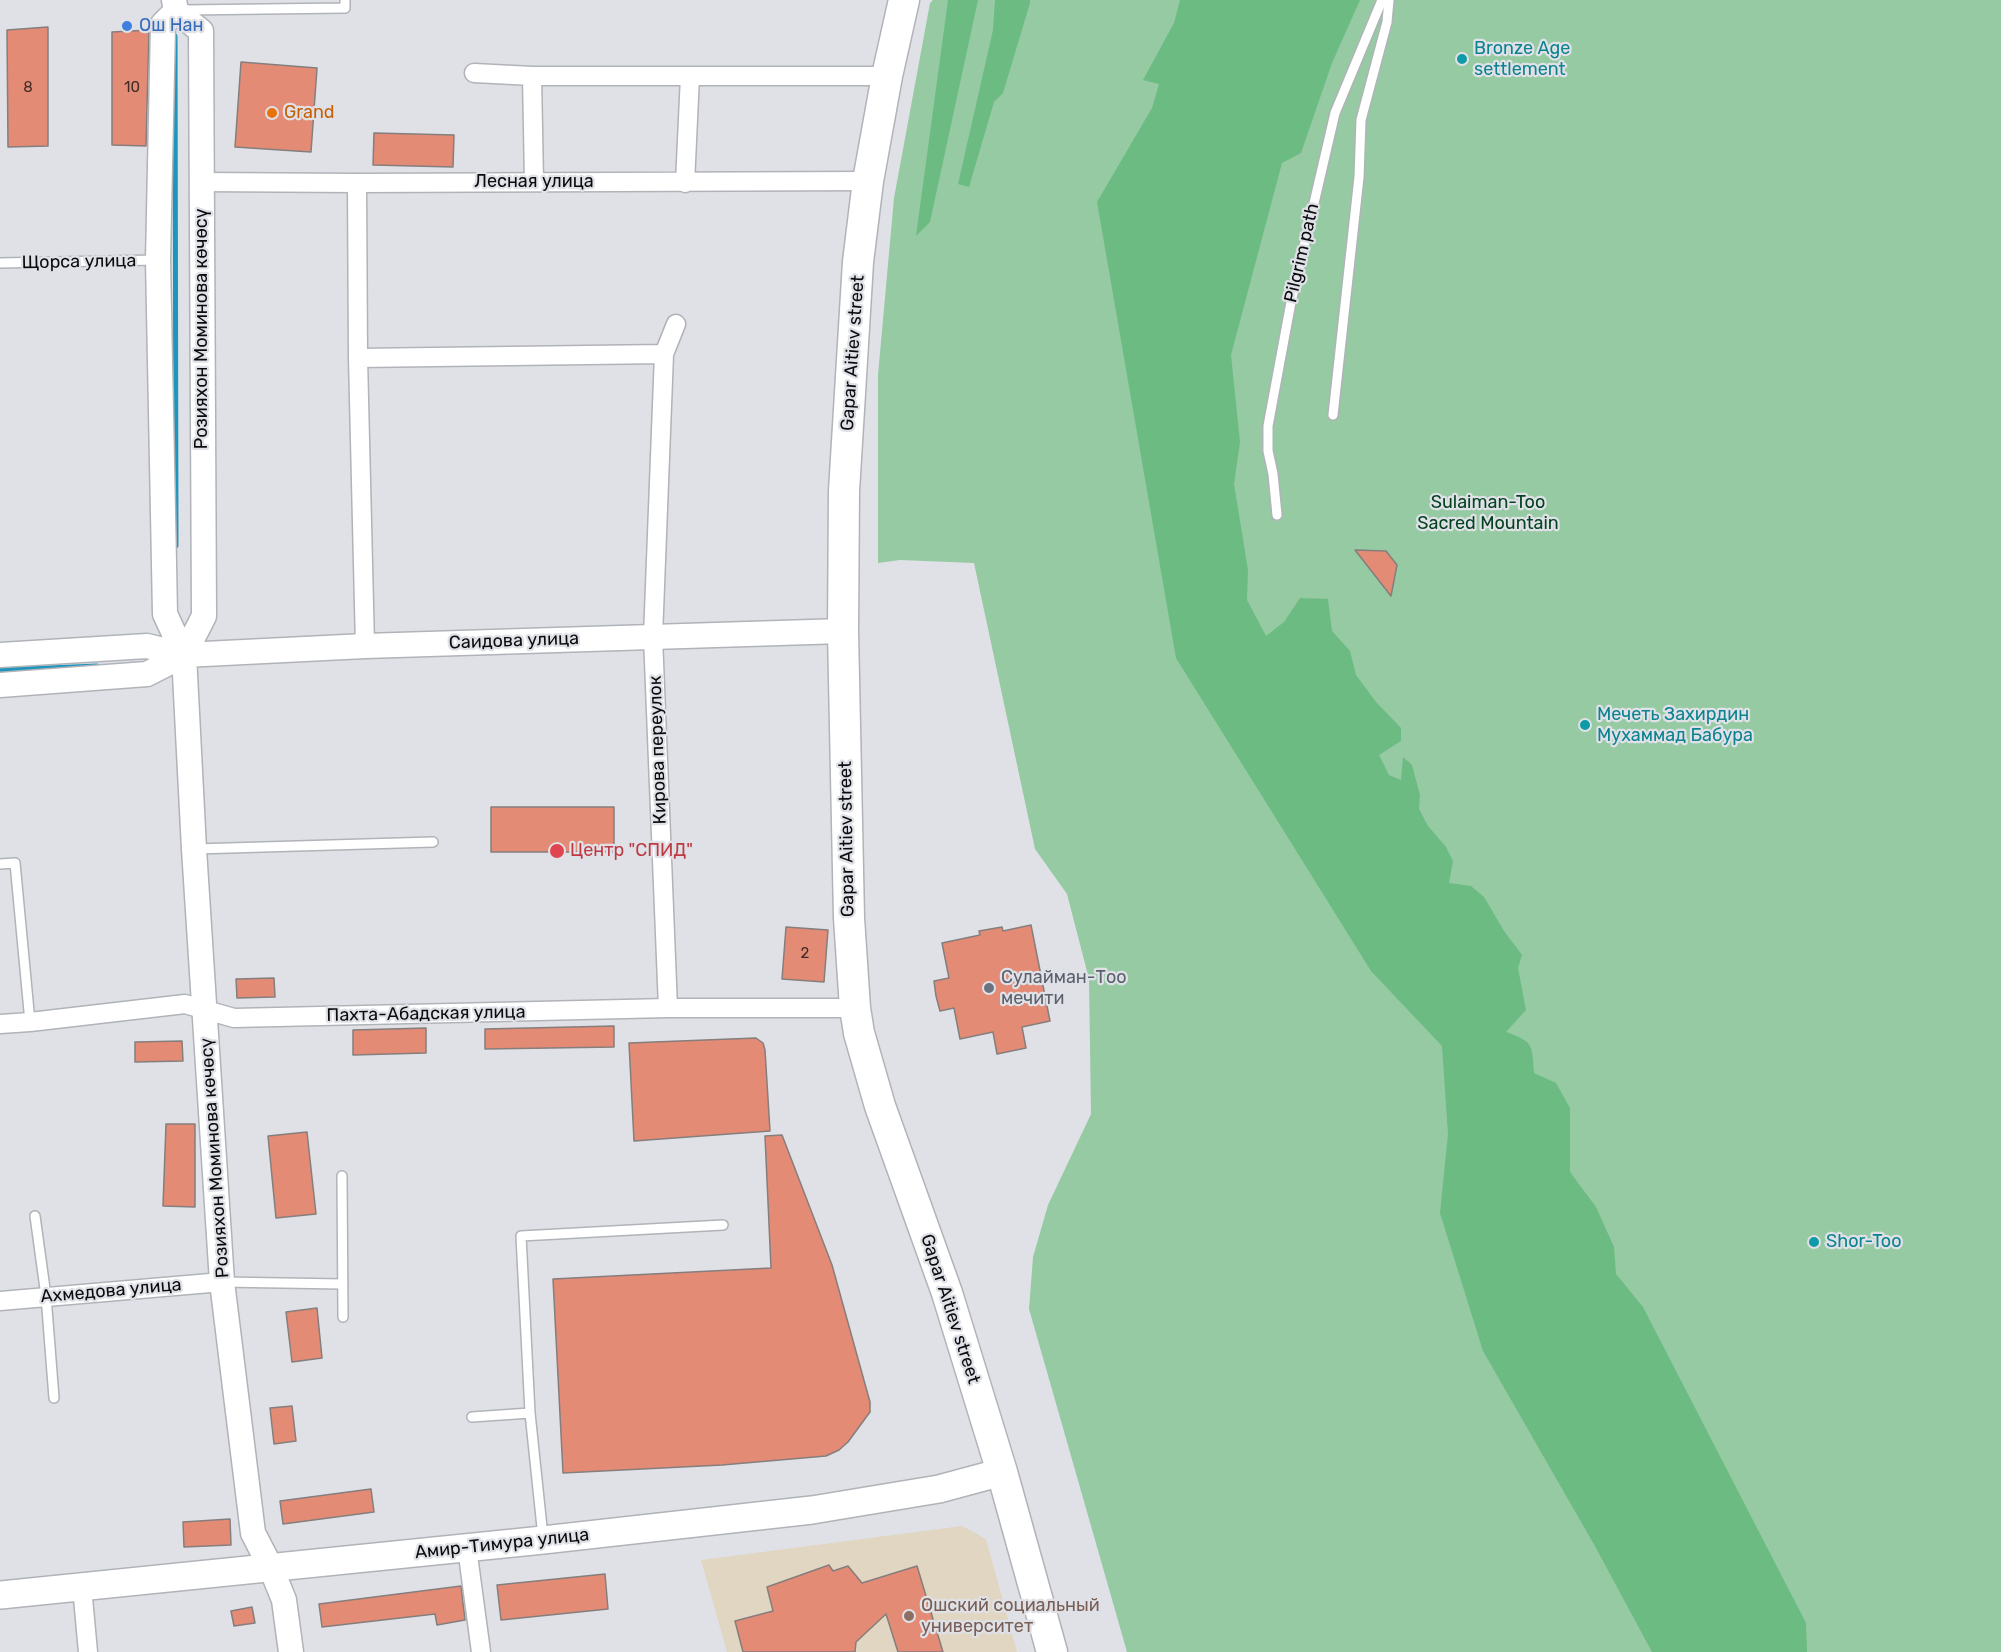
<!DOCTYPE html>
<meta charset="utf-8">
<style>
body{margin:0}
canvas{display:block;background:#dfe1e7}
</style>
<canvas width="2001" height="1652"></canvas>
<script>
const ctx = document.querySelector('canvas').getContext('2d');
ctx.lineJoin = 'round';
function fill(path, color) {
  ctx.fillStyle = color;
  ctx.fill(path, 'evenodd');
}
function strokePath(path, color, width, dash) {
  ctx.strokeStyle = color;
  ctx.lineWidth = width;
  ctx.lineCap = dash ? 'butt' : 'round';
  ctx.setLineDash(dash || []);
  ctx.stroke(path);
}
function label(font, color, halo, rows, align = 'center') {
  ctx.font = font + ' Rubik,sans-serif';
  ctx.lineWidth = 4.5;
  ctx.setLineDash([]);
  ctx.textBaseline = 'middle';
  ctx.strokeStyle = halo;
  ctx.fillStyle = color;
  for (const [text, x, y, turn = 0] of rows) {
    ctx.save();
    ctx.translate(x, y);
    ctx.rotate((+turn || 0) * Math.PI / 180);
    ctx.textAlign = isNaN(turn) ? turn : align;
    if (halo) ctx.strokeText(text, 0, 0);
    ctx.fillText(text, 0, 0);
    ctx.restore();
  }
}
fill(new Path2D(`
 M 962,1526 L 986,1539 L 1017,1652 L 727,1652 L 701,1560 Z`), '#e0d6c2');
fill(new Path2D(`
 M 933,0 L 2001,0 L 2001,1652 L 1127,1652 L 1029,1309 L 1033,1257 L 1048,1205 L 1091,1114 L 1089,979 L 1067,894 L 1035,849 L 974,563 L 900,560 L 878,563 L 878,375 L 894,198 L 930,3 Z`), '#96caa3');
fill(new Path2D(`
 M 948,0 L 978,0 L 930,222 L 916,236 Z
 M 995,0 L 1030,0 L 1030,3 L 1003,93 L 994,102 L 969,187 L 958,184 L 993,30 Z
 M 1180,0 L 1360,0 L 1332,63 L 1301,153 L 1282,163 L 1231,355 L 1240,442 L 1234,484 L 1248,570 L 1247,600 L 1266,636 L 1284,622 L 1300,598 L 1328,599 L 1332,631 L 1350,651 L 1356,675 L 1376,702 L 1401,728 L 1401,741 L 1379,755 L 1389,775 L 1401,780 L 1403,757 L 1412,765 L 1420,795 L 1419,809 L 1428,826 L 1446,847 L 1453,861 L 1449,883 L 1471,886 L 1484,897 L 1504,931 L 1522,955 L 1518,968 L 1526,1010 L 1506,1032 C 1534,1042 1532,1045 1534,1073 L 1556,1083 L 1570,1108 L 1570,1172 L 1596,1207 L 1614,1247 L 1616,1274 L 1643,1307 L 1806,1623 L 1807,1652 L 1652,1652 L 1596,1548 L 1483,1351 L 1440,1213 L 1448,1134 L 1442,1046 L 1371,971 L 1176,658 L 1097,202 L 1152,108 L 1159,84 L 1143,80 L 1174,23 Z`), '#6cbb82');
strokePath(new Path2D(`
 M 175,36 L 176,546
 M 0,670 L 97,666`), '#1d95bd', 5);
const building = new Path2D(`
 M 48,27 L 48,146 L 8,147 L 7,30 Z
 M 149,30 L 146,146 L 112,145 L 112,32 Z
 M 241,62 L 317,68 L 311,152 L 235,147 Z
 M 374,133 L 454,135 L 453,167 L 373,165 Z
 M 1355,550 L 1386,551 L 1397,565 L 1391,596 Z
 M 491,807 L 614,807 L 614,852 L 491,852 Z
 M 1031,925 L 1050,1021 L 1022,1027 L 1026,1048 L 997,1054 L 993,1032 L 960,1039 L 954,1008 L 940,1011 L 936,996 L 934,981 L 949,978 L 942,943 L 980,935 L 979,931 L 1002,927 L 1003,931 Z
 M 786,927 L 828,930 L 824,982 L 782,979 Z
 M 274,978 L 275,997 L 237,998 L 236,979 Z
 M 614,1026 L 614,1047 L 485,1049 L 485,1029 Z
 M 426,1028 L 426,1053 L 353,1055 L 353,1030 Z
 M 756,1038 L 763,1043 L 765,1050 L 770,1131 L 634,1141 L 629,1043 Z
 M 182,1041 L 183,1061 L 135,1062 L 135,1042 Z
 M 166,1124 L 195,1124 L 195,1207 L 163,1206 Z
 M 307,1132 L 316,1214 L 276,1218 L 268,1136 Z
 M 782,1135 L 832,1265 L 870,1402 L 870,1412 L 848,1442 L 839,1450 L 826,1456 L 722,1465 L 563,1473 L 553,1279 L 771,1268 L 765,1136 Z
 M 317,1308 L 322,1358 L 292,1362 L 286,1312 Z
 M 292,1406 L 296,1441 L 274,1444 L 270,1408 Z
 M 371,1489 L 374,1512 L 283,1524 L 280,1501 Z
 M 230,1519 L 231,1545 L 184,1547 L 183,1522 Z
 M 829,1565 L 833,1571 L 848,1566 L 862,1583 L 917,1566 L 943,1652 L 898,1652 L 886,1614 L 856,1642 L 855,1652 L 743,1652 L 735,1621 L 773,1611 L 767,1587 Z
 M 605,1574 L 608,1609 L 501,1620 L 497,1585 Z
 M 461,1586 L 465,1620 L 437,1625 L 435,1614 L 322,1627 L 319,1604 Z
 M 252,1607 L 255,1623 L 234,1626 L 231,1611 Z`);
fill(building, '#e48b76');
strokePath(building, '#857e7d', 1.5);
const service = new Path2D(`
 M 184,10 L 345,8 L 345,0
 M 0,263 L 158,260
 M 1333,415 L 1359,177 L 1361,120 L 1387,22 L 1389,0
 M 1277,515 L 1273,474 L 1268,451 L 1268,426 L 1291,302 L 1335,113 L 1382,0
 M 195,849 L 433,842
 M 0,864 L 15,863 L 30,1022
 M 342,1176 L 343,1317
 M 35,1216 L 46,1296 L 54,1398
 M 222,1282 L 342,1284
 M 530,1413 L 521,1236 L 723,1225
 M 472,1417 L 530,1413 L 543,1537`);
const minor = new Path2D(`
 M 474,73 L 532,76 L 887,76
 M 532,76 L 534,181
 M 201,182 L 357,183 L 868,181
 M 357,183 L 358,358 L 365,646
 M 685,183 L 690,76
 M 358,358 L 664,354
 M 668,1008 L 653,637 L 664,354 L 676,324
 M 0,1024 L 30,1022 L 185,1004 L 234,1018 L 668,1008 L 855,1008
 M 0,1301 L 222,1282
 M 467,1548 L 481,1652
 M 82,1587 L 88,1652`);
const tertiary = new Path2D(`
 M 174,0 L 176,11 L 201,31 L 204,616 L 184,655
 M 176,11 L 163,24 L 158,260 L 165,614 L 184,655 L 194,849 L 222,1282 L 253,1533 L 271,1568 L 284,1600 L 291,1652
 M 0,655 L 147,646 L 184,655 L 365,646 L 843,631
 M 0,685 L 147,674 L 184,655`);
const secondary = new Path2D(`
 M 0,1595 L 543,1540 L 812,1510 L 939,1489 L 1002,1472`);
const primary = new Path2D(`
 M 904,0 L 887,76 L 868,181 L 858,262 L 844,491 L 843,631 L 849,918 L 855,1008 L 859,1033 L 880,1106 L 947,1293 L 1002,1472 L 1052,1652`);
strokePath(service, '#b0b3b8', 12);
strokePath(minor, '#b0b3b8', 21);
strokePath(tertiary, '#b0b3b8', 27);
strokePath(secondary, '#b0b3b8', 30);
strokePath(primary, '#b0b3b8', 33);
strokePath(service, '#fff', 9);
strokePath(minor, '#fff', 18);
strokePath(tertiary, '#fff', 24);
strokePath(secondary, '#fff', 27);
strokePath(primary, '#fff', 30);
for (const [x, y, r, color] of [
 [127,26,6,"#3f7fe0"],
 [1462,59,6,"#0f9aa8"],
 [272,113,6,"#e8710a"],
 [1585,725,6,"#0f9aa8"],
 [557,851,8,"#e0444e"],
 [989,988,6,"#6b7280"],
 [1814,1242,6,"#0f9aa8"],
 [909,1616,6,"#8d6e63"]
]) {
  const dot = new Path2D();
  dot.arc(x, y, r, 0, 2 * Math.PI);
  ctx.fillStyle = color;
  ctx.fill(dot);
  strokePath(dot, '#dfe1e7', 2);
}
label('15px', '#402b27', null, [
 ["8",28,88],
 ["10",132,88],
 ["2",805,954]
]);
label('18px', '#366cbe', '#dfe1e7', [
 ["Ош Нан",139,26]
], 'left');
label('18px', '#0d838f', '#dfe1e7', [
 ["Bronze Age",1474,49],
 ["settlement",1474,70],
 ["Мечеть Захирдин",1597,715],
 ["Мухаммад Бабура",1597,736],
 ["Shor-Too",1826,1242]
], 'left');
label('18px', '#c56008', '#dfe1e7', [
 ["Grand",284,113]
], 'left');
label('18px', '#0a0b0d', '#dfe1e7', [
 ["Лесная улица",534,182],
 ["Pilgrim path",1302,253,-77],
 ["Щорса улица",79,262,-1],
 ["Розияхон Моминова көчөсү",202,329,-90],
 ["Gapar Aitiev street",853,353,-86],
 ["Саидова улица",514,641,-2],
 ["Кирова переулок",658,750,-92],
 ["Gapar Aitiev street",847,839,-91],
 ["Пахта-Абадская улица",426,1014,-1],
 ["Розияхон Моминова көчөсү",215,1158,-94],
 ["Ахмедова улица",111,1291,-5],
 ["Gapar Aitiev street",950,1309,72],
 ["Амир-Тимура улица",502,1544,-6]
]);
label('18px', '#03431f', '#dfe1e7', [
 ["Sulaiman-Too",1488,503],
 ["Sacred Mountain",1488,524]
]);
label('18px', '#be3a42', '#dfe1e7', [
 ["Центр \"СПИД\"",570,851]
], 'left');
label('18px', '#5b616d', '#dfe1e7', [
 ["Сулайман-Тоо",1001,978],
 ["мечити",1001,999]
], 'left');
label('18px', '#785e54', '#dfe1e7', [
 ["Ошский социальный",921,1606],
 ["университет",921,1627]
], 'left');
</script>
